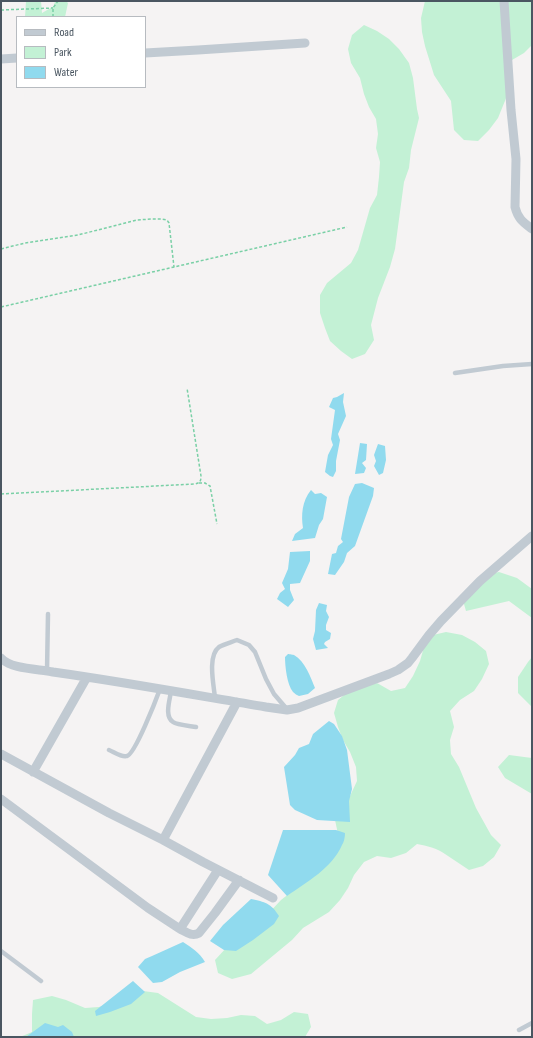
<!DOCTYPE html>
<style>
body{margin:0}
#map{position:relative;width:533px;height:1038px;overflow:hidden;background:#f5f3f3;font-family:"Sofia Sans Condensed",sans-serif}
canvas{display:block}
.frame{position:absolute;inset:0;border:2px solid #4a5661;pointer-events:none}
.legend{position:absolute;left:16px;top:16px;width:130px;height:72px;box-sizing:border-box;background:#fff;border:1px solid #b7bbc0;margin:0;padding:5px 7px;list-style:none;font-size:12px;color:#4a5661}
.legend li{display:flex;align-items:center;gap:8px;height:20px}
.legend b{width:20px;border:1px solid #b7bbc0}
</style>
<div id="map">
<canvas width="533" height="1038"></canvas>
<div class="frame"></div>
<ul class="legend">
<li><b style="height:5px;background:#c1cad2"></b>Road</li>
<li><b style="height:11px;background:#c3f1d5"></b>Park</li>
<li><b style="height:11px;background:#90daee"></b>Water</li>
</ul>
</div>
<script>
const ctx = document.querySelector('canvas').getContext('2d');
ctx.lineJoin = 'round';
function fill(path, color) {
  ctx.fillStyle = color;
  ctx.fill(path, 'evenodd');
}
function strokePath(path, color, width, dash) {
  ctx.strokeStyle = color;
  ctx.lineWidth = width;
  ctx.lineCap = dash ? 'butt' : 'round';
  ctx.setLineDash(dash || []);
  ctx.stroke(path);
}
fill(new Path2D(`
 M 26,1 L 41,1 L 42,13 L 54,6 L 55,1 L 66,1 L 68,3 L 65,17 L 25,17 Z
 M 425,1 L 531,1 L 532,11 L 532,45 L 524,53 L 512,60 L 509,91 L 498,118 L 489,130 L 478,141 L 464,140 L 454,130 L 451,101 L 434,75 L 425,46 L 422,32 L 421,18 Z
 M 364,25 L 377,31 L 389,39 L 399,49 L 409,63 L 413,78 L 417,109 L 419,118 L 411,150 L 409,168 L 404,182 L 395,249 L 390,267 L 378,298 L 371,325 L 374,340 L 365,354 L 352,359 L 341,351 L 330,341 L 325,328 L 320,313 L 320,295 L 327,283 L 351,263 L 358,250 L 370,208 L 377,195 L 379,177 L 380,162 L 376,148 L 378,134 L 376,119 L 369,107 L 364,94 L 360,78 L 351,63 L 348,49 L 352,35 Z
 M 499,572 L 517,578 L 532,589 L 532,618 L 509,601 L 466,611 L 462,597 L 483,575 Z
 M 446,632 L 462,635 L 475,642 L 486,651 L 489,664 L 482,679 L 474,691 L 460,700 L 450,711 L 454,727 L 450,740 L 451,754 L 459,767 L 476,808 L 491,835 L 501,845 L 494,857 L 483,866 L 469,870 C 461,865 453,859 445,854 C 437,848 427,846 417,844 L 406,853 L 391,858 L 377,856 L 364,862 L 354,875 L 348,888 L 340,900 L 329,912 L 303,928 L 292,940 L 251,974 L 232,979 L 218,973 L 215,960 L 227,947 L 265,917 L 281,900 L 304,882 L 338,834 L 335,820 L 342,808 L 350,796 L 357,781 L 356,767 L 350,752 L 343,740 L 338,727 L 334,713 L 338,700 L 349,691 L 377,683 L 391,691 L 405,688 L 413,676 L 420,661 L 424,647 L 433,635 Z
 M 532,657 L 532,707 L 518,693 L 518,677 L 528,662 Z
 M 509,755 L 532,758 L 532,794 L 505,778 L 498,767 Z
 M 143,991 L 158,993 L 196,1017 L 211,1019 L 227,1018 L 241,1015 L 255,1016 L 267,1024 L 281,1020 L 294,1012 L 308,1014 L 311,1027 L 305,1037 L 20,1037 L 32,1032 L 32,1014 L 33,1000 L 52,996 L 66,1000 L 85,1008 L 99,1007 Z`), '#c3f1d5');
fill(new Path2D(`
 M 344,393 L 343,402 L 346,416 L 338,434 L 340,440 L 336,461 L 336,471 L 333,477 L 330,476 L 325,472 L 328,455 L 333,445 L 331,439 L 335,410 L 329,407 L 333,398 L 337,397 Z
 M 360,443 L 367,444 L 366,460 L 362,463 L 366,468 L 364,473 L 355,474 Z
 M 378,444 L 385,446 L 386,460 L 383,473 L 379,475 L 374,466 L 376,461 L 374,455 Z
 M 362,483 L 374,488 L 373,496 L 355,546 L 347,553 L 344,562 L 335,575 L 328,574 L 332,554 L 336,553 L 338,546 L 343,542 L 341,539 L 349,497 L 355,484 Z
 M 311,490 L 315,494 L 321,493 L 327,497 L 323,519 L 319,525 L 315,538 L 292,541 L 295,534 L 303,528 C 301,515 302,501 311,490 Z
 M 310,551 L 310,561 L 300,583 L 290,584 L 290,590 L 294,600 L 288,607 L 277,599 L 280,593 L 285,589 L 282,583 L 288,569 L 290,552 Z
 M 319,603 L 327,605 L 326,611 L 329,617 L 326,625 L 326,630 L 331,633 L 330,639 L 325,642 L 324,644 L 328,648 L 316,650 L 313,639 L 315,631 L 316,610 Z
 M 288,654 C 289,654 294,655 294,655 C 305,661 311,678 315,688 L 308,694 L 299,696 C 297,695 295,694 293,692 C 287,685 285,666 285,657 Z
 M 329,721 L 334,724 L 342,736 L 347,750 L 352,789 L 349,801 L 350,822 L 317,820 L 295,810 L 290,805 L 284,767 L 295,755 L 299,748 L 309,744 L 313,734 Z
 M 283,830 L 336,830 L 345,833 C 345,837 344,842 342,845 C 332,868 307,882 287,896 L 268,875 Z
 M 251,899 C 265,902 271,903 279,916 L 274,924 L 253,940 L 236,951 L 224,950 L 210,941 L 223,925 Z
 M 183,942 C 191,947 200,953 205,962 L 180,972 L 162,982 L 153,983 L 138,967 L 145,959 L 152,956 Z
 M 133,981 L 145,992 L 131,1004 L 110,1012 L 96,1016 L 95,1011 Z
 M 45,1023 L 58,1027 L 63,1025 L 72,1032 L 74,1037 L 26,1037 Z`), '#90daee');
strokePath(new Path2D(`
 M 1,10 L 53,8
 M 53,17 L 53,8 L 58,1
 M 1,249 L 25,243 L 78,235 L 137,220 L 152,219 L 161,219 L 167,220 L 169,223 L 174,267
 M 1,307 L 347,227
 M 199,483 L 205,483 L 210,486 L 217,524
 M 1,494 L 195,484 C 200,483 201,481 201,476 L 187,388`), '#7ad0a6', 1.5, [3, 2]);
strokePath(new Path2D(`
 M 455,373 L 503,366 L 532,364
 M 47,671 L 48,614
 M 171,691 C 170,700 164,716 173,722 C 177,725 191,726 196,727
 M 215,698 C 214,686 207,656 219,647 C 224,644 232,642 237,640 L 249,645 L 255,652 L 266,679 L 274,694 L 286,708
 M 109,750 C 114,752 122,758 127,756 C 135,754 156,700 160,689
 M 1,951 L 41,981
 M 519,1030 L 532,1023`), '#c1cad2', 4.5);
strokePath(new Path2D(`
 M 504,1 L 511,110 L 516,159 L 515,207 C 518,219 523,222 532,229
 M 145,53 L 198,50 L 305,43
 M 1,59 L 17,58
 M 1,658 C 10,669 39,669 53,672 C 124,682 195,695 266,707 L 287,710 L 298,708 L 389,674 L 398,670 L 408,663 L 412,658 L 429,635 L 441,621 L 480,581 L 532,536
 M 1,754 L 109,813 L 163,840 L 203,862 L 273,898
 M 33,772 L 87,677
 M 1,799 L 148,908 L 180,929 L 218,870
 M 163,840 L 237,702
 M 180,929 C 186,932 192,937 199,933 L 215,913 L 239,880`), '#c1cad2', 9);
</script>
